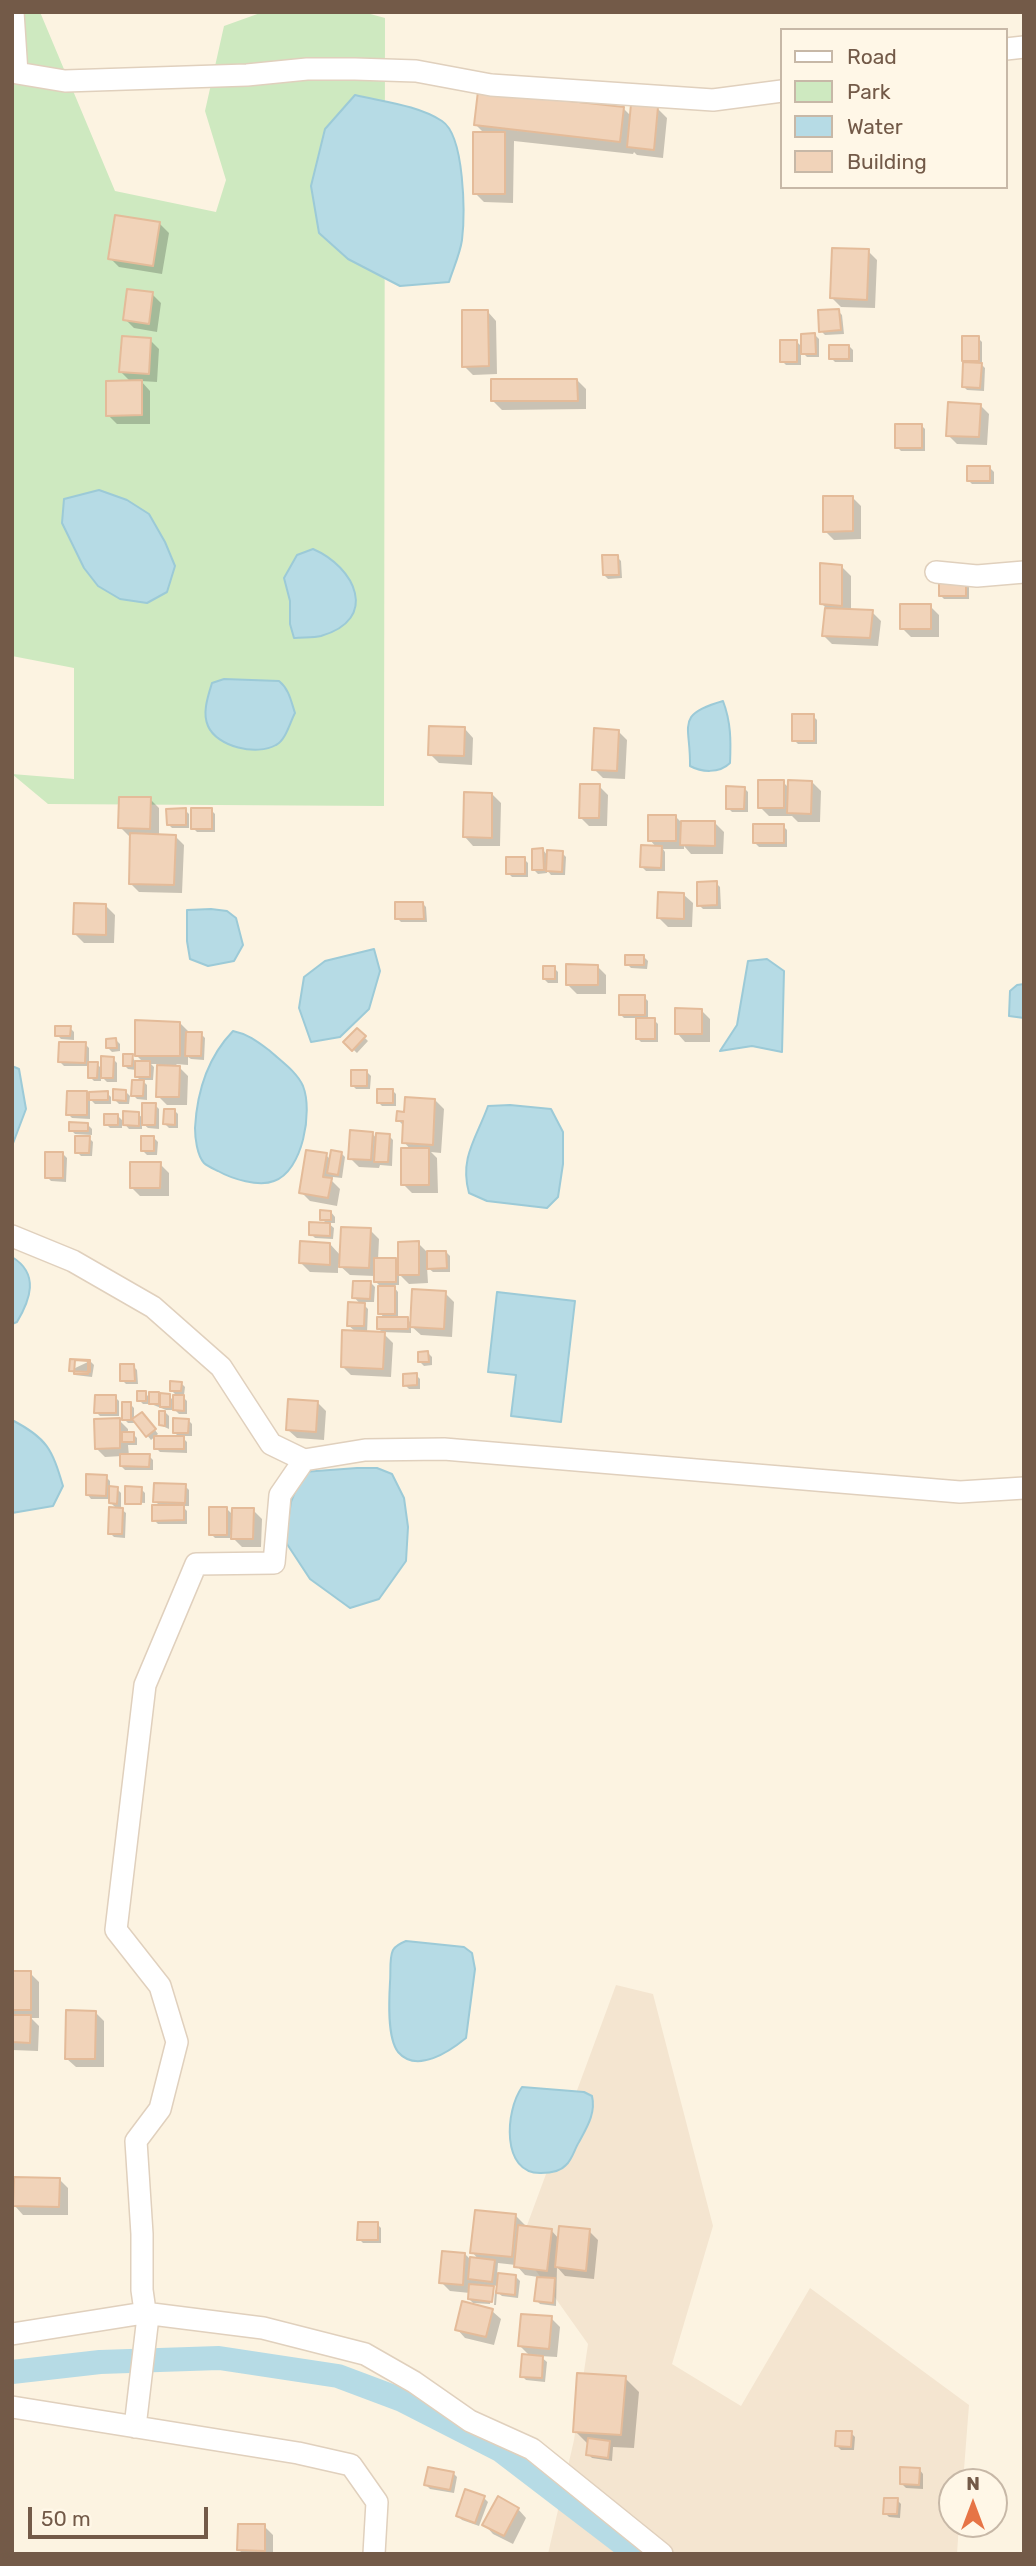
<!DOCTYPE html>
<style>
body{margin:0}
#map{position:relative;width:1036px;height:2566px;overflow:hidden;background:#fcf3e1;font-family:Rubik,sans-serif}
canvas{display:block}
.frame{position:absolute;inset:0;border:14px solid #735a48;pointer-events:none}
.legend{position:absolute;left:780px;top:28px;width:228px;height:161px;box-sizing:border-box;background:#fff7e7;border:2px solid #c7b8a7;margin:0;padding:9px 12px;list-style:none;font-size:21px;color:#735a48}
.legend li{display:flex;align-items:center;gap:14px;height:35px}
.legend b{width:35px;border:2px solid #c7b8a7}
.north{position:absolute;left:938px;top:2468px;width:70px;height:70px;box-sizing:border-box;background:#fff7e7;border:2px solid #c7b8a7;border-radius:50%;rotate:0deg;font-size:19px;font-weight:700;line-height:28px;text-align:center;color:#735a48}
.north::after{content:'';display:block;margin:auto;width:24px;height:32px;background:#e67446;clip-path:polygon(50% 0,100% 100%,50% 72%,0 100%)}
.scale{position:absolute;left:28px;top:2507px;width:180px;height:32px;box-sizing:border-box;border:4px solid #735a48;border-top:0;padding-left:9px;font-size:21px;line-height:24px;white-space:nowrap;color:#735a48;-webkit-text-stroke:5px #fff7e7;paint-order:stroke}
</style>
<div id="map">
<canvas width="1036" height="2566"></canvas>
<div class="frame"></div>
<ul class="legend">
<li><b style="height:9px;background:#fff"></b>Road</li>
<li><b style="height:19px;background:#cee9c0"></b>Park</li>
<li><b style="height:19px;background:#b6dbe5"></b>Water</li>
<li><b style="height:19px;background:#f1d3b9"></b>Building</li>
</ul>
<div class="north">N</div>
<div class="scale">50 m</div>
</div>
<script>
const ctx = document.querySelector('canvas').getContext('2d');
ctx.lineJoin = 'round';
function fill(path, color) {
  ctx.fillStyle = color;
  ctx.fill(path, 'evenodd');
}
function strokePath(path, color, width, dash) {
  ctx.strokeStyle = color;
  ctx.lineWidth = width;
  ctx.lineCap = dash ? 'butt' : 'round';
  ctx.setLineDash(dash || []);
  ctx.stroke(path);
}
fill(new Path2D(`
 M 616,1985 L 653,1994 L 713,2226 L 672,2364 L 741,2406 L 810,2288 L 969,2405 L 963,2482 L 952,2482 L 952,2524 L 959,2524 L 957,2554 L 548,2554 L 574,2440 L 588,2344 L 519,2247 Z`), '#f4e5d0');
fill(new Path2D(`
 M 12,12 L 40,12 L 115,191 L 216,212 L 226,180 L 205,111 L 224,26 L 263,12 L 363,12 L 385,18 L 384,806 L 48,804 L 12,774 L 74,779 L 74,668 L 12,656 Z`), '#cee9c0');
const water = new Path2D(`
 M 355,95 C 384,102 417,105 442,121 C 465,136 465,215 462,240 C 460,254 453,269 449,282 L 400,286 L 348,259 L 319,233 L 311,186 L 325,129 Z
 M 99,490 L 127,500 L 149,514 L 165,542 L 175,566 L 167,592 L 147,603 L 120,599 L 98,586 L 84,568 L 62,523 L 64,499 Z
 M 313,549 C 355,567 380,619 321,636 C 313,638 303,637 294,638 L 290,624 L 290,601 L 284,578 L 297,555 Z
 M 224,679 L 279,681 C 289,689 291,701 295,713 C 290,722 286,740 276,745 C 257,756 217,747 208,726 C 202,713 208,696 212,683 Z
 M 723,701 C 731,722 731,741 730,763 C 719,774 701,772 690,766 C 691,725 674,715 723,701 Z
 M 211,909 L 227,911 L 236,918 L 243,945 L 234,961 L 208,966 L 190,959 L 187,941 L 187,910 Z
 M 374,949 L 380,971 L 369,1009 L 340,1037 L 311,1042 L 299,1008 L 304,977 L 325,961 Z
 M 767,959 L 784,971 L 782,1052 L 752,1046 L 720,1051 L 737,1025 L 748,961 Z
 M 1024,984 L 1024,1018 L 1009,1016 L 1010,991 L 1017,985 Z
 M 233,1031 C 248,1034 258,1042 270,1051 C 281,1061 297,1072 303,1086 C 313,1111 303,1171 274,1181 C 259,1187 232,1179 218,1171 C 214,1169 207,1166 204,1163 C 197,1155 195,1138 195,1128 C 197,1091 207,1058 233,1031 Z
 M 12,1066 L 19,1069 L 26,1109 L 12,1146 Z
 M 510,1105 L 551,1109 L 563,1132 L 563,1164 L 558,1197 L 547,1208 L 487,1201 L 469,1193 C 459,1158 477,1137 488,1106 Z
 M 12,1257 C 40,1274 30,1300 17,1322 L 12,1324 Z
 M 497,1292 L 575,1301 L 561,1422 L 511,1416 L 516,1375 L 488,1372 Z
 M 12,1420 C 47,1438 52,1449 63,1486 L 53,1506 L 12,1513 Z
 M 357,1468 L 377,1468 L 392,1474 L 404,1498 L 408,1527 L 406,1561 L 379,1599 L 350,1608 L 310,1579 L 285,1541 L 291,1502 L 303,1472 Z
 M 406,1941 L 464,1947 L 472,1953 L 475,1969 L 466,2038 C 450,2051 417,2074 398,2052 C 387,2038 389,2000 390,1982 C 391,1973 389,1958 393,1950 C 396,1945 401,1943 406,1941 Z
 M 522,2087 L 584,2092 L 592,2096 C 596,2113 587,2127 579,2142 C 575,2148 572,2160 566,2165 C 560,2172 549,2173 541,2173 C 501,2174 505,2111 522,2087 Z`);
fill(water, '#b6dbe5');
strokePath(water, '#9ccad7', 2);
fill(new Path2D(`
 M 624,109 L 631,116 L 658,109 L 667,118 L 663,158 L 637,155 L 634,152 L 633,154 L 514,141 L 513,203 L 484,202 L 475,193 L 485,134 L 476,125 Z
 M 160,224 L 169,233 L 162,274 L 119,267 L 110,258 Z
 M 868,251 L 877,260 L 875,308 L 841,307 L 832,298 Z
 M 152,294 L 161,303 L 157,332 L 134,328 L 125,319 Z
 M 838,311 L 842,315 L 844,334 L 825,335 L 821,331 Z
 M 488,312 L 496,321 L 497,374 L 473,375 L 464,366 Z
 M 815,335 L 819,339 L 819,357 L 807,357 L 801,351 L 801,365 L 786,365 L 782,361 L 797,342 L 803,348 Z
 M 978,338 L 982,342 L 982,365 L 985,368 L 984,391 L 967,390 L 963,386 L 967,364 L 963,360 Z
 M 150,340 L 159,349 L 157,382 L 141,381 L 150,391 L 150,424 L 117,424 L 108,415 L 131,382 L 121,372 Z
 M 849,346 L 853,350 L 853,362 L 835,362 L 831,358 Z
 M 577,380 L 586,389 L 586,409 L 502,410 L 493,401 Z
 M 980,405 L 989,414 L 987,445 L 957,444 L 948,435 Z
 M 921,425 L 925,429 L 925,451 L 901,451 L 897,447 Z
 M 990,468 L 994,472 L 994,484 L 972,484 L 968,480 Z
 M 852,497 L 861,506 L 861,539 L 834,540 L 825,531 Z
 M 617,557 L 621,561 L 622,578 L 608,579 L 604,575 Z
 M 842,567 L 851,576 L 851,611 L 872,612 L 881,621 L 878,646 L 832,644 L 823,635 L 826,608 L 822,604 Z
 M 969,583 L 969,599 L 944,599 L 940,595 Z
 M 930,606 L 939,615 L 939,637 L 911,637 L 902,628 Z
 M 813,716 L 817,720 L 817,744 L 798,744 L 794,740 Z
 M 465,729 L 473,738 L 472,765 L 439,763 L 430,754 Z
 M 618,731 L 627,740 L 625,779 L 603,778 L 594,769 Z
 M 783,782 L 789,788 L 812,782 L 821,791 L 820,822 L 798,822 L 792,816 L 769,816 L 760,807 Z
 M 599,786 L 608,795 L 607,826 L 589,826 L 580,817 Z
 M 744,788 L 748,792 L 748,812 L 732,812 L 728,808 Z
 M 492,794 L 501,803 L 500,846 L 473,846 L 465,837 Z
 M 150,799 L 159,808 L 159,836 L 175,836 L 184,845 L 182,893 L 139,892 L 130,883 L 132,836 L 129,836 L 120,827 Z
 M 185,810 L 189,814 L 189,828 L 172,828 L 168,824 Z
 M 211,810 L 215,814 L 215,832 L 197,832 L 193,828 Z
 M 675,816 L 681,822 L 715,823 L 724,832 L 723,854 L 691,854 L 684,846 L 684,849 L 663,849 L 665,852 L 665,871 L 646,871 L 642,867 L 657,848 L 650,840 Z
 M 783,826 L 787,830 L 787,847 L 759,847 L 755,843 Z
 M 543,850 L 548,856 L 562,853 L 566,857 L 565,875 L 551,875 L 547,870 L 547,873 L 538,874 L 534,870 Z
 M 524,859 L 528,863 L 528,877 L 512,877 L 508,873 Z
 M 716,883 L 720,887 L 721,909 L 703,909 L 699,905 Z
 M 684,895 L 693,903 L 692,927 L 668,927 L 659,918 Z
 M 422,903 L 426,907 L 427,922 L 401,922 L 397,918 Z
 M 106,906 L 115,915 L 114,943 L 84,943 L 75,934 Z
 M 644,957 L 648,961 L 647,969 L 631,968 L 627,964 Z
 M 597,966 L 606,975 L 606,994 L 577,994 L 568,985 Z
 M 554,968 L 558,972 L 558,983 L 548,983 L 544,979 Z
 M 644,997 L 648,1001 L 648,1020 L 654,1020 L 658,1024 L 658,1042 L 641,1042 L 637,1038 L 637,1018 L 624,1018 L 620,1014 Z
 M 701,1010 L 710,1019 L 710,1042 L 685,1042 L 677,1033 Z
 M 180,1023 L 189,1032 L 201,1034 L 205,1038 L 204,1060 L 191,1059 L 188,1057 L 188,1065 L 176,1064 L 188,1076 L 187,1105 L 167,1105 L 158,1096 L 159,1064 L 151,1064 L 154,1067 L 153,1080 L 142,1080 L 147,1085 L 147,1100 L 137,1099 L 133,1095 L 141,1081 L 136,1076 L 136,1070 L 128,1069 L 124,1065 L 132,1056 L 136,1063 L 144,1063 L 136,1055 Z
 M 70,1028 L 74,1032 L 74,1040 L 61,1039 L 57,1035 Z
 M 357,1030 L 368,1041 L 357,1053 L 345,1042 Z
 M 116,1040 L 120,1044 L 120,1051 L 112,1052 L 108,1048 Z
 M 85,1044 L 89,1048 L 89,1064 L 97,1064 L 103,1070 L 113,1059 L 117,1063 L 117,1082 L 107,1082 L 101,1076 L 101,1081 L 94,1081 L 90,1077 L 90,1066 L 64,1066 L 60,1062 Z
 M 367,1072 L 371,1076 L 370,1089 L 356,1089 L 352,1085 Z
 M 392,1090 L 396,1094 L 396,1106 L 382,1106 L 378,1102 Z
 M 126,1092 L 130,1096 L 129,1104 L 119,1104 L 115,1100 Z
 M 86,1093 L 91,1098 L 107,1093 L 111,1097 L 111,1104 L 95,1104 L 90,1099 L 90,1119 L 72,1118 L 68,1114 Z
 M 435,1100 L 444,1109 L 441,1153 L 431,1152 L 437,1158 L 438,1193 L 412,1193 L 403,1184 L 411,1150 L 404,1142 L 405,1127 L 398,1120 L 406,1114 Z
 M 155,1105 L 159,1109 L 159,1129 L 148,1128 L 142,1123 L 142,1129 L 129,1129 L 122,1121 L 122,1128 L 110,1128 L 106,1124 L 118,1116 L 125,1123 L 138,1114 L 144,1119 Z
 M 174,1110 L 178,1114 L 178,1128 L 169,1128 L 165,1124 Z
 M 88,1125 L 92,1129 L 92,1135 L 75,1134 L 71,1130 Z
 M 372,1133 L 377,1139 L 389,1136 L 393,1140 L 392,1166 L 380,1165 L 379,1168 L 359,1167 L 350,1158 Z
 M 89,1138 L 93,1142 L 92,1156 L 81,1156 L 77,1152 Z
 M 154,1138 L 158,1142 L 157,1155 L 147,1155 L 143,1151 Z
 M 341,1153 L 345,1157 L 342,1178 L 333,1177 L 332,1181 L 340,1189 L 337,1206 L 310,1201 L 301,1192 L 326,1155 L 331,1160 Z
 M 63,1154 L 67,1158 L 66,1182 L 51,1181 L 47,1177 Z
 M 160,1164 L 169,1173 L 169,1196 L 140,1196 L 131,1187 Z
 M 331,1212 L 335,1217 L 335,1223 L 328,1223 L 334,1228 L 333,1239 L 315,1238 L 311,1234 L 327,1224 L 322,1219 Z
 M 370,1230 L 379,1239 L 378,1260 L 395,1260 L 400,1264 L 418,1243 L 428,1253 L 446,1252 L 450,1256 L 450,1272 L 433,1272 L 427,1267 L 428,1283 L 409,1284 L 399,1274 L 399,1285 L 392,1285 L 398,1292 L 398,1319 L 407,1319 L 412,1324 L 445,1293 L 454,1302 L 452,1337 L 421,1335 L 411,1326 L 411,1333 L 382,1332 L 393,1343 L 391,1377 L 351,1375 L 342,1366 L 356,1332 L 348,1325 L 361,1305 L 354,1297 L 371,1283 L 375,1287 L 374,1302 L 361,1302 L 368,1309 L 367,1333 L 384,1334 L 378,1328 L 385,1319 L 380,1313 L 380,1286 L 375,1281 L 375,1276 L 350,1275 L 338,1264 L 338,1273 L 310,1272 L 301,1263 L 330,1244 L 341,1256 Z
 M 428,1353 L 432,1357 L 432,1365 L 424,1366 L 420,1362 Z
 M 90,1361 L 94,1365 L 92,1377 L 75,1375 L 71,1370 Z
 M 133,1366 L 137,1370 L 138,1384 L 126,1384 L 122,1380 Z
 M 416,1375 L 420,1379 L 420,1389 L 409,1389 L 405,1385 Z
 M 181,1383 L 185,1387 L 184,1395 L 181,1395 L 187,1401 L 187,1414 L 179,1414 L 173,1408 L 173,1410 L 166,1410 L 151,1404 L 143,1404 L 139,1400 L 145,1393 L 150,1398 L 158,1394 L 162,1398 L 169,1396 L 175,1402 L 175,1394 L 172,1391 Z
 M 115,1397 L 119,1401 L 119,1416 L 100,1416 L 96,1412 Z
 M 317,1402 L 326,1411 L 324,1440 L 297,1438 L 288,1430 Z
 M 130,1404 L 134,1408 L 134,1420 L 146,1418 L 158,1434 L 151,1440 L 137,1423 L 128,1423 L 124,1419 Z
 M 165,1412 L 169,1416 L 169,1429 L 160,1425 Z
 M 119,1420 L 128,1429 L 128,1434 L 133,1434 L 137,1438 L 137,1445 L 128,1445 L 129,1456 L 149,1456 L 153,1460 L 153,1470 L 125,1470 L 121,1466 L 122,1456 L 105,1457 L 96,1448 Z
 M 188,1420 L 192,1424 L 192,1436 L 181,1436 L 187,1442 L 187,1453 L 160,1452 L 156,1448 L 180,1438 L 174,1432 Z
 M 106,1477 L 110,1481 L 110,1488 L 117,1489 L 121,1493 L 121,1509 L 126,1513 L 125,1538 L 114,1537 L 110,1533 L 117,1509 L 110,1502 L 111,1499 L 91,1499 L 87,1494 Z
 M 185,1486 L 189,1490 L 189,1506 L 182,1506 L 187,1511 L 187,1524 L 158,1524 L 154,1520 L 161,1507 L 155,1501 Z
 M 141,1489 L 145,1493 L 145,1503 L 128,1502 L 128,1505 L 126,1503 Z
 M 227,1509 L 234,1516 L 253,1510 L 262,1519 L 261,1547 L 242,1547 L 230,1535 L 230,1538 L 215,1538 L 211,1534 Z
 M 12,1973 L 30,1973 L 39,1982 L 39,2018 L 31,2018 L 39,2026 L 38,2051 L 12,2050 Z
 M 95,2012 L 104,2021 L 104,2067 L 76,2067 L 67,2059 Z
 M 59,2179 L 68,2188 L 68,2215 L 23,2215 L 15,2206 Z
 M 516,2216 L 525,2225 L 524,2228 L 551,2230 L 559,2239 L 589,2231 L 598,2240 L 594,2279 L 565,2276 L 557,2267 L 556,2306 L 540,2304 L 536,2300 L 538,2277 L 525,2275 L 516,2265 L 498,2263 L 497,2275 L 516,2277 L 520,2281 L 518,2298 L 502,2296 L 497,2292 L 498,2286 L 490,2285 L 494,2289 L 492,2289 L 490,2304 L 473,2303 L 469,2299 L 470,2293 L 450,2291 L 441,2282 L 465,2254 L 472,2261 L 479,2260 L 472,2252 Z
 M 377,2224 L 381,2228 L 381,2243 L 363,2243 L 359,2239 Z
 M 495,2290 L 497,2292 L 496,2305 L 494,2305 Z
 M 492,2311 L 501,2319 L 494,2345 L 465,2338 L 457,2329 Z
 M 551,2318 L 560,2327 L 557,2357 L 540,2356 L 547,2362 L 545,2382 L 526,2380 L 522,2376 L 531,2357 L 520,2346 Z
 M 625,2378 L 639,2392 L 634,2448 L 613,2447 L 612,2461 L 592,2458 L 588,2454 L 589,2445 L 575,2431 Z
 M 851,2433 L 855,2437 L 854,2450 L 841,2450 L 837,2446 Z
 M 919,2469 L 923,2474 L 923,2489 L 906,2488 L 902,2484 Z
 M 453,2473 L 457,2477 L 454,2493 L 430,2489 L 426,2485 Z
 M 484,2498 L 488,2502 L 479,2526 L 462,2520 L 458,2516 Z
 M 897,2500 L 901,2504 L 900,2518 L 889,2517 L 885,2513 Z
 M 518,2509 L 526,2518 L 513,2544 L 493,2534 L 485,2525 Z
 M 264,2526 L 273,2535 L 273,2554 L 243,2554 L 239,2550 Z`), '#0003');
strokePath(new Path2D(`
 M 12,2372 L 100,2362 L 219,2358 L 338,2376 L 402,2400 L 500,2450 L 636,2554`), '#b6dbe5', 24);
const building = new Path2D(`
 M 478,91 L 624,107 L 620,142 L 474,125 Z
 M 631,104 L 658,107 L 654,150 L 627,147 Z
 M 473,132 L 505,132 L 505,194 L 473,194 Z
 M 115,215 L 160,222 L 153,266 L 108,259 Z
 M 832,248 L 869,249 L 867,300 L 830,298 Z
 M 127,289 L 153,292 L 149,324 L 123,320 Z
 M 839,309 L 841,330 L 819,332 L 818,310 Z
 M 462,310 L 488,310 L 489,366 L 462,367 Z
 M 815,333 L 816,354 L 801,354 L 801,334 Z
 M 122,336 L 151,338 L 149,374 L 119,372 Z
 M 962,336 L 979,336 L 979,361 L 962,361 Z
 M 780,340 L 797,340 L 797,362 L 780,362 Z
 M 829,345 L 849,345 L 849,359 L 829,359 Z
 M 963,362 L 982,363 L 980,388 L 962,387 Z
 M 491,379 L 577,379 L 578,401 L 491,401 Z
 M 142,380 L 142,415 L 106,416 L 106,381 Z
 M 948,402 L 981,404 L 979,437 L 946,436 Z
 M 895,424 L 922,424 L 922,448 L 895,448 Z
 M 967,466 L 990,466 L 990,481 L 967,481 Z
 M 823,496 L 853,496 L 853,531 L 823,532 Z
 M 602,555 L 618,555 L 619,575 L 603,575 Z
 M 820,563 L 842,565 L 842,606 L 820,604 Z
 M 939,577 L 966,577 L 966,596 L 939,596 Z
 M 900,604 L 931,604 L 931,629 L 900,629 Z
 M 825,608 L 873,610 L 870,638 L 822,636 Z
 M 792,714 L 814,714 L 814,741 L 792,741 Z
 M 429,726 L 465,727 L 464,756 L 428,755 Z
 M 594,728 L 619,730 L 617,771 L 592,770 Z
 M 758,780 L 784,780 L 784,808 L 758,808 Z
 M 788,780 L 812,781 L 811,814 L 787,813 Z
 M 580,784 L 600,784 L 599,818 L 579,818 Z
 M 726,786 L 745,787 L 744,809 L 726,809 Z
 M 464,792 L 492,793 L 492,838 L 463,837 Z
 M 119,797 L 151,797 L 150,829 L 118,828 Z
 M 186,808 L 186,825 L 167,825 L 166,809 Z
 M 191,808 L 212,808 L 212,829 L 191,829 Z
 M 648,815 L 676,815 L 676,841 L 648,841 Z
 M 681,821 L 715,821 L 715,846 L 680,845 Z
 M 753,824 L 784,824 L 784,843 L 753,843 Z
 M 130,833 L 176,835 L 174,885 L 129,884 Z
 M 641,845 L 662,846 L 661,868 L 640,867 Z
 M 543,848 L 544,870 L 532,870 L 532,849 Z
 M 547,850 L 563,851 L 562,872 L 546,871 Z
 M 506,857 L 525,857 L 525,874 L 506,874 Z
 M 717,881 L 717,905 L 697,906 L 697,882 Z
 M 658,892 L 684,893 L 684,919 L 657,918 Z
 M 395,902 L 423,902 L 424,919 L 395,919 Z
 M 74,903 L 106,904 L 106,935 L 73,934 Z
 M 625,955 L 644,955 L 644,965 L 625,965 Z
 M 566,964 L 598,965 L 598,985 L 566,985 Z
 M 543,966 L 555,966 L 555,979 L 543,979 Z
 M 619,995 L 645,995 L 645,1015 L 619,1015 Z
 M 675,1008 L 702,1009 L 702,1034 L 675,1034 Z
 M 636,1018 L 655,1018 L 655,1039 L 636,1039 Z
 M 135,1020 L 180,1022 L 180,1056 L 135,1056 Z
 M 55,1026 L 71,1026 L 70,1036 L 55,1036 Z
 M 357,1028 L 366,1036 L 352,1051 L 343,1042 Z
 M 186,1032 L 202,1032 L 201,1056 L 185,1056 Z
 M 116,1038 L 117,1048 L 106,1048 L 106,1039 Z
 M 59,1042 L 86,1042 L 85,1063 L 58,1062 Z
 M 123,1054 L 133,1054 L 132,1066 L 123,1066 Z
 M 101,1056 L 114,1057 L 113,1078 L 101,1078 Z
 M 135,1061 L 150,1061 L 150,1077 L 135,1077 Z
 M 88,1062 L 98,1062 L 97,1078 L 88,1078 Z
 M 157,1065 L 180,1066 L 179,1097 L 156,1097 Z
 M 351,1070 L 367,1070 L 367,1086 L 351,1086 Z
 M 132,1080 L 144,1080 L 143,1096 L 131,1096 Z
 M 113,1089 L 126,1090 L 126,1101 L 113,1100 Z
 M 377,1089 L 393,1089 L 393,1103 L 377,1103 Z
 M 67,1091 L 87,1091 L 87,1115 L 66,1115 Z
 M 108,1091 L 108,1100 L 89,1100 L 89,1092 Z
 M 405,1097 L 435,1099 L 433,1145 L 402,1143 L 403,1121 L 396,1121 L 397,1111 L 404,1112 Z
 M 142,1103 L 156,1103 L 155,1125 L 142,1125 Z
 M 164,1109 L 175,1109 L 175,1125 L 163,1124 Z
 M 123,1111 L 139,1112 L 139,1126 L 123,1125 Z
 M 104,1114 L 118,1114 L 118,1125 L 104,1125 Z
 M 69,1122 L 88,1123 L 88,1131 L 69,1131 Z
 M 350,1130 L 373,1132 L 371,1160 L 348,1159 Z
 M 376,1133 L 390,1134 L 388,1162 L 374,1162 Z
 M 75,1136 L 90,1136 L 89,1153 L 75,1153 Z
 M 141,1136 L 154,1136 L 154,1151 L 141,1151 Z
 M 401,1148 L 429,1148 L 429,1185 L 401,1185 Z
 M 306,1150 L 327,1153 L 323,1177 L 332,1178 L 328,1198 L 299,1193 Z
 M 331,1150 L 342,1152 L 338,1175 L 327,1173 Z
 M 45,1152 L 63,1152 L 63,1178 L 45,1178 Z
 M 130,1162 L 161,1162 L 160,1188 L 130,1188 Z
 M 320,1210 L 331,1211 L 331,1220 L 320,1220 Z
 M 309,1222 L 330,1223 L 330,1236 L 309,1235 Z
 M 341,1227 L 371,1228 L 369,1268 L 339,1267 Z
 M 300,1241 L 330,1243 L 330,1265 L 299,1263 Z
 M 419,1241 L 419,1275 L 398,1275 L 398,1242 Z
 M 427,1251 L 446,1251 L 447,1268 L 427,1269 Z
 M 374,1258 L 396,1258 L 396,1282 L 374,1282 Z
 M 353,1281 L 371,1281 L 370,1299 L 352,1298 Z
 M 378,1286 L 395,1286 L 395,1314 L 378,1314 Z
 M 412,1289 L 446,1291 L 444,1329 L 410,1327 Z
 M 348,1302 L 365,1303 L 364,1326 L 347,1326 Z
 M 377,1317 L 408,1317 L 408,1329 L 377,1329 Z
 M 342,1330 L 385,1332 L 383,1369 L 341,1367 Z
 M 428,1351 L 429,1362 L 418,1362 L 418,1352 Z
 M 70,1359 L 90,1360 L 90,1372 L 69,1371 Z
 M 75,1360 L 88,1361 L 88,1374 L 74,1374 Z
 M 120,1364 L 134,1364 L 135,1381 L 120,1381 Z
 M 417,1373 L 417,1385 L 403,1386 L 403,1374 Z
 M 170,1381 L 182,1382 L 181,1391 L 170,1391 Z
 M 137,1391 L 146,1391 L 146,1401 L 137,1401 Z
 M 149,1392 L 159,1392 L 159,1404 L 149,1404 Z
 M 160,1393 L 170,1394 L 170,1407 L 160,1407 Z
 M 95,1395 L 116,1395 L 116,1413 L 94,1413 Z
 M 173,1395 L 184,1395 L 184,1411 L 173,1410 Z
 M 288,1399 L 318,1401 L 316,1432 L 286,1430 Z
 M 122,1402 L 131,1402 L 131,1420 L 122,1420 Z
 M 159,1411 L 165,1411 L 165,1426 L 159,1425 Z
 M 142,1412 L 156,1429 L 146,1437 L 132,1419 Z
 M 120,1418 L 120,1448 L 95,1449 L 94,1419 Z
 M 173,1418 L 189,1419 L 188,1433 L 173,1433 Z
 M 122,1432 L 134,1432 L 134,1442 L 122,1442 Z
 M 154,1436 L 184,1436 L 184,1449 L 154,1449 Z
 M 120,1454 L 150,1454 L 149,1467 L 120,1466 Z
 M 86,1474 L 107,1475 L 106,1496 L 86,1495 Z
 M 154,1483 L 186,1484 L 185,1503 L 153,1502 Z
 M 109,1486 L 118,1487 L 117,1504 L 109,1503 Z
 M 125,1486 L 142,1487 L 141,1504 L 125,1504 Z
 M 152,1505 L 184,1505 L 184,1520 L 152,1521 Z
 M 109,1507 L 123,1508 L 122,1534 L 108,1534 Z
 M 209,1507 L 227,1507 L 227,1535 L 209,1535 Z
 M 232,1508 L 254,1508 L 253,1539 L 231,1539 Z
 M 12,1971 L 31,1971 L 31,2010 L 12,2010 Z
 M 66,2010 L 96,2011 L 95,2059 L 65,2059 Z
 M 12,2015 L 31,2015 L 30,2043 L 12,2042 Z
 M 14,2177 L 60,2178 L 59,2207 L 13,2206 Z
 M 475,2210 L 516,2214 L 512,2257 L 470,2253 Z
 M 358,2222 L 378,2222 L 378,2240 L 357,2240 Z
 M 518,2225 L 552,2229 L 547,2271 L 514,2267 Z
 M 559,2226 L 590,2229 L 586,2271 L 555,2267 Z
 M 442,2251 L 465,2253 L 463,2285 L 439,2283 Z
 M 470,2257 L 495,2260 L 492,2282 L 468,2279 Z
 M 498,2273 L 516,2275 L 515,2295 L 496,2293 Z
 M 537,2277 L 555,2278 L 553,2303 L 534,2301 Z
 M 469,2284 L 494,2286 L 492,2302 L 468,2299 Z
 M 462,2301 L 493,2309 L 486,2337 L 455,2330 Z
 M 521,2314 L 552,2316 L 549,2349 L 518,2346 Z
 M 522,2354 L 543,2356 L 542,2378 L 520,2377 Z
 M 577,2373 L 626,2376 L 621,2435 L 573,2432 Z
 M 836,2431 L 852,2431 L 851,2447 L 835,2446 Z
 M 588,2438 L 610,2441 L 608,2458 L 586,2455 Z
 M 428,2467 L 454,2472 L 450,2490 L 424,2485 Z
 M 900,2467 L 920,2468 L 919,2485 L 900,2484 Z
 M 465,2489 L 485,2496 L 475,2523 L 456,2516 Z
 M 498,2496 L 519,2508 L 504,2536 L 482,2525 Z
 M 884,2498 L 898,2498 L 897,2514 L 883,2514 Z
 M 238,2524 L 265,2524 L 265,2551 L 237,2550 Z`);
fill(building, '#f1d3b9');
strokePath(building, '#e4bb99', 2);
const minor = new Path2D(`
 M 13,12 L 17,73 L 65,81 L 247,75 L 307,69 L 355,69 L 416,71 L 491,85 L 713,100 L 782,91
 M 1006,49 L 1024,47
 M 936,572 L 977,576 L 1024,572
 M 12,1236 L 73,1261 L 153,1307 L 221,1367 L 271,1444 L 304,1460 L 365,1450 L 444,1449 L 960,1492 L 1024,1488
 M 12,2334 L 144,2313 L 263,2328 L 365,2354 L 414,2382 L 470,2421 L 532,2449 L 662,2554
 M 12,2407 L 298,2453 L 351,2465 L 377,2502 L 374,2554
 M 135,2427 L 147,2325 L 142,2290 L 142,2234 L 136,2141 L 160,2109 L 177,2042 L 160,1986 L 116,1930 L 145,1685 L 196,1564 L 274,1563 L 280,1495 L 304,1460`);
strokePath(minor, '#e0d0bd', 24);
strokePath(minor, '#fff', 21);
</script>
